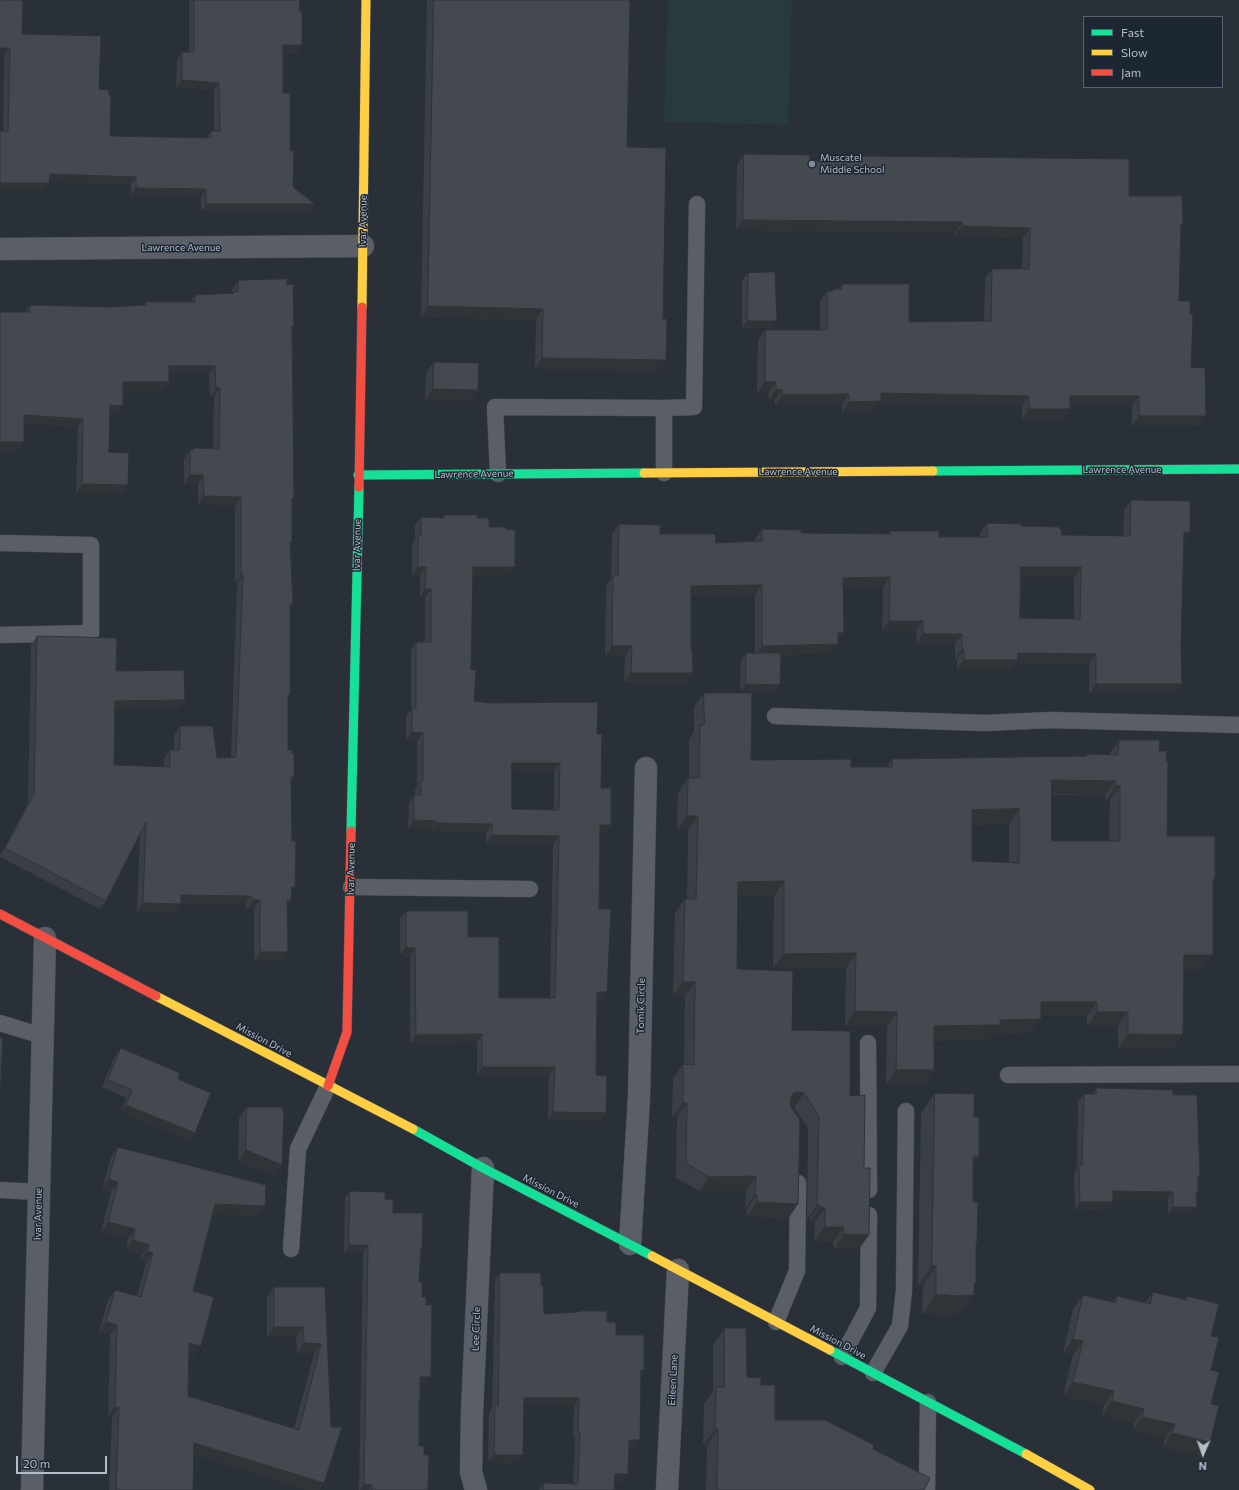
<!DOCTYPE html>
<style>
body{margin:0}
#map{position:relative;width:1239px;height:1490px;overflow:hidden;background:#2a3038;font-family:Commissioner,sans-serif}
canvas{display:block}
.legend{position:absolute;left:1083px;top:16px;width:140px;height:72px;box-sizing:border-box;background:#1d2633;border:1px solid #59626f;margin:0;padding:5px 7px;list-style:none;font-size:12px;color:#b4bcc9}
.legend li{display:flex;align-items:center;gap:8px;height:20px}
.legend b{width:20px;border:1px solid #59626f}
.north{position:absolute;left:1183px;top:1434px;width:40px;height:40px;-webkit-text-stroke:3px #1d2633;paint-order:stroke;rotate:182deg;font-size:11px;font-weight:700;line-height:16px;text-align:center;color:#b4bcc9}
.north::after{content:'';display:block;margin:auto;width:14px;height:18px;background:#b4bcc9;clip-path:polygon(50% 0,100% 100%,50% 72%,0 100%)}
.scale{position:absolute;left:16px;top:1456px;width:91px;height:18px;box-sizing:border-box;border:2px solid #b4bcc9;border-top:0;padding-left:5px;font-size:12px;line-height:14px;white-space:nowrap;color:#b4bcc9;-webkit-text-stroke:3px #1d2633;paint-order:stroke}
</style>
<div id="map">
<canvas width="1239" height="1490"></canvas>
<ul class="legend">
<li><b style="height:5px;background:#16e098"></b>Fast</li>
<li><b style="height:5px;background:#ffcf43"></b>Slow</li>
<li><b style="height:5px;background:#f24e42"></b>Jam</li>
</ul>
<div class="north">N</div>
<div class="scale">20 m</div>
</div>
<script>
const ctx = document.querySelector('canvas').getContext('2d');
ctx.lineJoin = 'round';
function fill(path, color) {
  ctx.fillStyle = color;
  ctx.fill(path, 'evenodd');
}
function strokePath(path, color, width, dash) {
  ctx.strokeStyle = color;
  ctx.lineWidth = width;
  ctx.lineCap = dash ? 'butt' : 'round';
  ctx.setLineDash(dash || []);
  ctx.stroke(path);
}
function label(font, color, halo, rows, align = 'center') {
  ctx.font = font + ' Commissioner,sans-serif';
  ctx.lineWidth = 3;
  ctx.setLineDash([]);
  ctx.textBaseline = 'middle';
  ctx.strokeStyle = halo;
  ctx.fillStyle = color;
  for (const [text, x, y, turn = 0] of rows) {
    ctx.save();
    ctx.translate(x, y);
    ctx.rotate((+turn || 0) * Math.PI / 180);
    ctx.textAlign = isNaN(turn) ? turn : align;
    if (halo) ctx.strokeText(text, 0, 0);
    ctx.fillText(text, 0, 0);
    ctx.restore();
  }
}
fill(new Path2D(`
 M 668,0 L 792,0 L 788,125 L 664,122 Z`), '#273a3e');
const lane = new Path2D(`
 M 664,408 L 694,407 L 697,204
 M 498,474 L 495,407 L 664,408 L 664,473
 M 0,543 L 91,545 L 91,633 L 0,635
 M 775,716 L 985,723 L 1051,720 L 1239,725
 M 351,887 L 530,889
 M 0,1023 L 42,1036
 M 868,1043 L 869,1190
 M 1008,1075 L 1239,1074
 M 0,1190 L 38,1192
 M 291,1249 L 298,1149 L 328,1086
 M 776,1322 L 797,1271 L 798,1183
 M 842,1357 L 868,1308 L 869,1215
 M 873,1373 L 900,1326 L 904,1290 L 906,1111
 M 927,1490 L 928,1402`);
const street = new Path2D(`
 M 0,249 L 363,246
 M 630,1244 L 639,1098 L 646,768
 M 32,1490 L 45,938
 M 476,1490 L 471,1472 L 472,1413 L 483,1168
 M 667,1490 L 678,1270`);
const fast = new Path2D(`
 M 933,471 L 1239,469
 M 358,475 L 644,473
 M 351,831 L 359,487
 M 413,1129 L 483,1168 L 652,1256
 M 830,1350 L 1026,1454`);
const slow = new Path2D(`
 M 362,307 L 366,0
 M 644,473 L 933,471
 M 156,996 L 413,1129
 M 652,1256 L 830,1350
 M 1026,1454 L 1090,1490`);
const jam = new Path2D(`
 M 359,487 L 362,307
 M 0,914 L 156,996
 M 328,1086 L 347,1032 L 351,831`);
strokePath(lane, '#484c53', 17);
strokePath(street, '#484c53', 23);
strokePath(fast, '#484c53', 10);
strokePath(slow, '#484c53', 10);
strokePath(jam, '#484c53', 10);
strokePath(lane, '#5a5e66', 16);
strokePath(street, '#5a5e66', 22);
strokePath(fast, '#16e098', 9);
strokePath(slow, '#ffcf43', 9);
strokePath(jam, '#f24e42', 9);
fill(new Path2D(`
 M 189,0 L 300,0 L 297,53 L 283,53 L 283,93 L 293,187 L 315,204 L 310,212 L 201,211 L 201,197 L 131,195 L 131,184 L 49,182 L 49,183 L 44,191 L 3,131 L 4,55 L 0,55 L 22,34 L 99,89 L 110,136 L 206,138 L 211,131 L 214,131 L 214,90 L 176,88 L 177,60 L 182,52 L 189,52 Z
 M 427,0 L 630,0 L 627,147 L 663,319 L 666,360 L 658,371 L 535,369 L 536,320 L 421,317 Z
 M 744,154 L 810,161 L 857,161 L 860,156 L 1129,196 L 1183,224 L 1181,226 L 1179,301 L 1191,368 L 1199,426 L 1132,426 L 1132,406 L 1070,406 L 1063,419 L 1022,419 L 1022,406 L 880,403 L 874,411 L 842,412 L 842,404 L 775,405 L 775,400 L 769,400 L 768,393 L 757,393 L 758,340 L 765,330 L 820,330 L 820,301 L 827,291 L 831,291 L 833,289 L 838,289 L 842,284 L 909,322 L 984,321 L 985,279 L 992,269 L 1022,269 L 1023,238 L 954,236 L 955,233 L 736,230 L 737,165 Z
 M 748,273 L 777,321 L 772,328 L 742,328 L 742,280 Z
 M 238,281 L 292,330 L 292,542 L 291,544 L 293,604 L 290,608 L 288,698 L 288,750 L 292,753 L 294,777 L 291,781 L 291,892 L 287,907 L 288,952 L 282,960 L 254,961 L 254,909 L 247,909 L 245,905 L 181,904 L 175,913 L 137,911 L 140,833 L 106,901 L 100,909 L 0,857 L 0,856 L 28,803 L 31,645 L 37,636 L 116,671 L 179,709 L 115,709 L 114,765 L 164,767 L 164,759 L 170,750 L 174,750 L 174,735 L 180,726 L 217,758 L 231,757 L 237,583 L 235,583 L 235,506 L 198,504 L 198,484 L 184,484 L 184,459 L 190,450 L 191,450 L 193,448 L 213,448 L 214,397 L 210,397 L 209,374 L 169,374 L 169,382 L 163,391 L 123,391 L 117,414 L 110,414 L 109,452 L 122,494 L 76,493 L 78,427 L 24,424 L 18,451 L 0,451 L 0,312 L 25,312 L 30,305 L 108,307 L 144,305 L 146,302 L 190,302 L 195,295 L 232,294 L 232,290 Z
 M 434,362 L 478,390 L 470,401 L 425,400 L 426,373 Z
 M 1131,500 L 1190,533 L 1183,542 L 1181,646 L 1182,684 L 1175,694 L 1089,694 L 1089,664 L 1016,663 L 1011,670 L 957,670 L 957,659 L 955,659 L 955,644 L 921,644 L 917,643 L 916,631 L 882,631 L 883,587 L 843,588 L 838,644 L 831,653 L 781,655 L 774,692 L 740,691 L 741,660 L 746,653 L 755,653 L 755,595 L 691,596 L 691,650 L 693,673 L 686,683 L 624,683 L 625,656 L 605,656 L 606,586 L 611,579 L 612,534 L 619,524 L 660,534 L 716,543 L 755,541 L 755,539 L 762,529 L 801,533 L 888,534 L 890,531 L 939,537 L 980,537 L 980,533 L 987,523 L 1060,530 L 1061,535 L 1123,536 L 1124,510 ZM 1021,577 L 1074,577 L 1074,618 L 1020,618 Z
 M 444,515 L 477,518 L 489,527 L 509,575 L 473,575 L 471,670 L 474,701 L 597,734 L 601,788 L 605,833 L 600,833 L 599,909 L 602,1000 L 597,1000 L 596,1075 L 606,1113 L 601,1121 L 548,1120 L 549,1075 L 477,1075 L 477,1042 L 410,1043 L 410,956 L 400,955 L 400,919 L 406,911 L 468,937 L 499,998 L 550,998 L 553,844 L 486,843 L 486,832 L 432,831 L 432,829 L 408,828 L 409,803 L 414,795 L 415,795 L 415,789 L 417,786 L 417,741 L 406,740 L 406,716 L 411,710 L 411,650 L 416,642 L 425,642 L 425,597 L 420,597 L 420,575 L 412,575 L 412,544 L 415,539 L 415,525 L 421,517 L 442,518 ZM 512,771 L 554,771 L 554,810 L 512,809 Z
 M 704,693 L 751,760 L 851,767 L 886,767 L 892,759 L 1085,756 L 1087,754 L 1109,755 L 1119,740 L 1159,751 L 1166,761 L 1167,836 L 1215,879 L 1213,882 L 1203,970 L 1183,970 L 1173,1049 L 1118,1049 L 1118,1026 L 1087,1026 L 1087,1016 L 1041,1016 L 1031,1033 L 993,1034 L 990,1039 L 934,1041 L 934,1070 L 924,1084 L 886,1084 L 887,1026 L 845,1026 L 846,968 L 773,968 L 774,896 L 738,896 L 737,969 L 792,1030 L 850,1096 L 859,1249 L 834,1249 L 833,1242 L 814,1241 L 815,1222 L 810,1222 L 810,1219 L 807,1219 L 808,1132 L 807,1127 L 794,1108 L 791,1107 L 788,1219 L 747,1216 L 747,1209 L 745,1209 L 746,1191 L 699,1191 L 676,1178 L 677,1117 L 672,1117 L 673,1079 L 683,1064 L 684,1064 L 685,997 L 673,996 L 675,913 L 685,899 L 687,899 L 688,830 L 677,830 L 678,793 L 688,778 L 689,778 L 689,739 L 694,732 L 694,707 ZM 1052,795 L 1105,795 L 1106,800 L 1110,800 L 1109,841 L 1052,841 ZM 1009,824 L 1009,863 L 972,861 L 972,825 Z
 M 121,1048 L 178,1079 L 195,1133 L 190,1141 L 121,1112 L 126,1098 L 102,1087 L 115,1056 Z
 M 1096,1088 L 1173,1095 L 1200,1176 L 1198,1179 L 1196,1195 L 1191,1214 L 1168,1214 L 1168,1199 L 1113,1199 L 1113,1202 L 1108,1209 L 1075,1210 L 1074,1173 L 1077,1169 L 1078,1101 L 1084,1094 L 1092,1094 Z
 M 935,1093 L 974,1117 L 979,1157 L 973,1165 L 973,1202 L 976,1245 L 976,1283 L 974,1286 L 960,1314 L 936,1315 L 936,1314 L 922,1314 L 923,1286 L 918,1286 L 921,1113 Z
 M 247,1107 L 282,1165 L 275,1176 L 238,1161 L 239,1118 Z
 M 118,1147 L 258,1216 L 212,1214 L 193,1291 L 194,1356 L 189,1355 L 188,1396 L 294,1429 L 314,1354 L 297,1353 L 296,1337 L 267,1337 L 267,1297 L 274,1287 L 325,1287 L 331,1427 L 307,1490 L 194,1455 L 193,1490 L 109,1490 L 112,1417 L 108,1417 L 110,1335 L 99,1332 L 108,1300 L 115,1290 L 137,1296 L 146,1263 L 140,1261 L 142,1255 L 126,1250 L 128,1239 L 101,1232 L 111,1192 L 102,1189 L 111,1157 Z
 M 350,1191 L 385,1199 L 393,1213 L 420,1250 L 419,1281 L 422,1297 L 426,1305 L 431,1377 L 426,1385 L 420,1385 L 420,1399 L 419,1401 L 419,1446 L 424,1455 L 428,1490 L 359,1490 L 363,1253 L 344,1253 L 345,1198 Z
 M 500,1273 L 541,1285 L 544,1314 L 607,1322 L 616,1335 L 641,1374 L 634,1448 L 629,1447 L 623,1482 L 615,1481 L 614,1490 L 539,1490 L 544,1483 L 573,1484 L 575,1439 L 573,1437 L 574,1406 L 524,1405 L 518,1463 L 488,1462 L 489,1413 L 492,1409 L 495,1280 Z
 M 1153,1292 L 1184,1299 L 1187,1296 L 1211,1336 L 1211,1370 L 1210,1442 L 1201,1456 L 1163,1447 L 1165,1438 L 1132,1431 L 1134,1423 L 1102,1415 L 1104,1405 L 1063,1396 L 1073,1355 L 1063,1353 L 1073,1309 L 1083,1295 L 1112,1303 L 1117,1296 L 1145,1303 Z
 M 725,1328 L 747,1377 L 761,1385 L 775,1420 L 873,1449 L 924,1490 L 706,1490 L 707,1446 L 703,1445 L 704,1404 L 713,1392 L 713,1345 Z`), '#3a3f45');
fill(new Path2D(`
 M 283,45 L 302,45 L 297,53 L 278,52 Z
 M 0,48 L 10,48 L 4,55 L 0,55 Z
 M 182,80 L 219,83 L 214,90 L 176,88 Z
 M 50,174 L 136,177 L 131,184 L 44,182 Z
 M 0,183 L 49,183 L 44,191 L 0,190 Z
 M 136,188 L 206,189 L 201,197 L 131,195 Z
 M 206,204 L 315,204 L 310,212 L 201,211 Z
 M 743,220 L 962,222 L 955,233 L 736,230 Z
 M 962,226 L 1030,228 L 1023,238 L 954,236 Z
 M 428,306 L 543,309 L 536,320 L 421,317 Z
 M 747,321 L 777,321 L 772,328 L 742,328 Z
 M 542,358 L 666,360 L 658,371 L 535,369 Z
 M 169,366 L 215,366 L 209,374 L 163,374 Z
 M 123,382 L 169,382 L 163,391 L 117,391 Z
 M 765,382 L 776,382 L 768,393 L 757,393 Z
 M 216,388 L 220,388 L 214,397 L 210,397 Z
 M 433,389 L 478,390 L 470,401 L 425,400 Z
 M 776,389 L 782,390 L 775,400 L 769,400 Z
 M 881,393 L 1029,396 L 1022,406 L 880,403 L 874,411 L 842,412 L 849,402 Z
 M 849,394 L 842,404 L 775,405 L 782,395 Z
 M 1070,396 L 1139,396 L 1132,406 L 1063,406 Z
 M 110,405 L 123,406 L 117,414 L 105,414 Z
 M 1029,409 L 1070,409 L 1063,419 L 1022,419 Z
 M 24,415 L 83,419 L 78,427 L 18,424 Z
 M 1139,416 L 1206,416 L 1199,426 L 1132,426 Z
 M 0,442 L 24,442 L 18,451 L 0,451 Z
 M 190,475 L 203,475 L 198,484 L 184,484 Z
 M 82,484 L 128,485 L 122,494 L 76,493 Z
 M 204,496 L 241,497 L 235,506 L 198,504 Z
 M 1184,532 L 1190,533 L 1183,542 Z
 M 418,567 L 426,567 L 420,575 L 412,575 Z
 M 473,567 L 515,567 L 509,575 L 467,575 Z
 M 1021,567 L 1081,567 L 1074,577 L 1014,577 Z
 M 241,575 L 243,575 L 237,583 L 235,583 Z
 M 890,577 L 883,587 L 836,588 L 843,578 Z
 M 762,585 L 755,595 L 684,596 L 691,586 Z
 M 425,589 L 431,589 L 425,597 L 420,597 Z
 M 889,621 L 923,621 L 916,631 L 882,631 Z
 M 838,633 L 844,633 L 837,643 Z
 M 923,633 L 962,634 L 955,644 L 921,644 L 917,643 Z
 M 838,644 L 831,653 L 755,656 L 762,646 Z
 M 612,646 L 632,646 L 625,656 L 605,656 Z
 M 962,649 L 964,649 L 957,659 L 955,659 Z
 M 1018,653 L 1096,654 L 1089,664 L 1016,663 L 1011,670 L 957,670 L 964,660 Z
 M 631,673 L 693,673 L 686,683 L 624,683 Z
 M 746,684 L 780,685 L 774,692 L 740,691 Z
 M 1096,684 L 1182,684 L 1175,694 L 1089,694 Z
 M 185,700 L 179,709 L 109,710 L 115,701 Z
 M 412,732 L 423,733 L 417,741 L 406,740 Z
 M 512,763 L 560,763 L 554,771 L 506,771 Z
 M 1052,780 L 1115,781 L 1105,795 L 1042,794 Z
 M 1116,786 L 1120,786 L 1110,800 L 1106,800 Z
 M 1019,809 L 1009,824 L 962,825 L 972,810 Z
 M 687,816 L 698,816 L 688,830 L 677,830 Z
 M 414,820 L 437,821 L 432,829 L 408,828 Z
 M 437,823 L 492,824 L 486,832 L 432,831 Z
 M 600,825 L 611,825 L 605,833 L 595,833 Z
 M 492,835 L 559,836 L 553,844 L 486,843 Z
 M 784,881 L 774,896 L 728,896 L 738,882 Z
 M 292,887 L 295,887 L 289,895 Z
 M 181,895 L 251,896 L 245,905 L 175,904 Z
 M 253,900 L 260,900 L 254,909 L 247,909 Z
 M 287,901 L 291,901 L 285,909 Z
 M 143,903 L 181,904 L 175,913 L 137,911 Z
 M 406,947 L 415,948 L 410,956 L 400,955 Z
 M 260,952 L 288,952 L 282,960 L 254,961 Z
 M 856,953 L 846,968 L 773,968 L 784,954 Z
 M 1184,955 L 1213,955 L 1203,970 L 1173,970 Z
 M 683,982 L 695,982 L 685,997 L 673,996 Z
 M 597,992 L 607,992 L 602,1000 L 592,1000 Z
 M 1041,1002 L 1097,1002 L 1087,1016 L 1031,1016 Z
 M 855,1011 L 897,1012 L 887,1026 L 845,1026 Z
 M 1097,1012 L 1128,1012 L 1118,1026 L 1087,1026 Z
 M 1041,1019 L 1031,1033 L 993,1034 L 990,1039 L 924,1041 L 934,1026 L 1000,1020 Z
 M 482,1034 L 477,1042 L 410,1043 L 416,1035 Z
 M 1128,1034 L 1183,1035 L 1173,1049 L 1118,1049 Z
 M 482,1067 L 555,1067 L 549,1075 L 477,1075 Z
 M 896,1070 L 934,1070 L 924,1084 L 886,1084 Z
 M 799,1092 L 804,1093 L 794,1108 L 789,1107 L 784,1108 L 791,1097 L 794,1093 Z
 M 683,1103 L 687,1103 L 677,1117 L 672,1117 Z
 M 126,1105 L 195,1133 L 190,1141 L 121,1112 Z
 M 553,1112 L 606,1113 L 601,1121 L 548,1120 Z
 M 246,1150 L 282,1165 L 275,1176 L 238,1161 Z
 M 973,1157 L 979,1157 L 965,1176 Z
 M 756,1176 L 746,1191 L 699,1191 L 709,1177 Z
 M 109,1179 L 118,1182 L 111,1192 L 102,1189 Z
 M 1113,1191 L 1173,1192 L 1168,1199 L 1108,1199 Z
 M 755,1194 L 757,1195 L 747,1209 L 745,1209 Z
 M 757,1202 L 798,1204 L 788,1219 L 747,1216 Z
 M 1080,1202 L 1113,1202 L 1108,1209 L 1075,1210 Z
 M 215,1204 L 265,1206 L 258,1216 L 208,1214 Z
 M 817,1205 L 820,1205 L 810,1219 L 807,1219 Z
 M 820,1207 L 825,1208 L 815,1222 L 810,1222 Z
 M 1173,1207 L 1197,1207 L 1191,1214 L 1168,1214 Z
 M 108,1222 L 135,1229 L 128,1239 L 101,1232 Z
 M 825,1227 L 843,1227 L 833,1242 L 814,1241 Z
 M 844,1234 L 869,1235 L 859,1249 L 834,1249 Z
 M 133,1240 L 149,1245 L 142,1255 L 126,1250 Z
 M 349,1245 L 368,1245 L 363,1253 L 344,1253 Z
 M 147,1251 L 153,1253 L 146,1263 L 140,1261 Z
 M 932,1266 L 936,1266 L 923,1286 L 918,1286 Z
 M 974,1283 L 976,1283 L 968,1295 L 974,1295 L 960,1314 L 936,1315 L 950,1296 Z
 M 936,1295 L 950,1295 L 936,1314 L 922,1314 Z
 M 106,1322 L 117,1325 L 110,1335 L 99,1332 Z
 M 274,1327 L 303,1327 L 296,1337 L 267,1337 Z
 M 1073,1339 L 1083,1341 L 1073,1355 L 1063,1353 Z
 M 189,1343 L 201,1346 L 194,1356 L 182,1353 Z
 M 304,1343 L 321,1344 L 314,1354 L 297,1353 Z
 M 420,1377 L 431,1377 L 426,1385 L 415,1384 Z
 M 1073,1382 L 1114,1391 L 1104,1405 L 1063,1396 Z
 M 524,1398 L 579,1398 L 574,1406 L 519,1405 Z
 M 1112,1401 L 1144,1409 L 1134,1423 L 1102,1415 Z
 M 115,1407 L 119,1407 L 112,1417 L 108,1417 Z
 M 1142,1417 L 1175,1424 L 1165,1438 L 1132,1431 Z
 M 715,1429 L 718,1429 L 707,1446 L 703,1445 Z
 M 1172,1433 L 1210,1442 L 1201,1456 L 1163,1447 Z
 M 629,1440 L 640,1440 L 634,1448 L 624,1447 Z
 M 194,1443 L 324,1483 L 320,1490 L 307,1490 L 187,1453 Z
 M 494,1455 L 523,1455 L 518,1463 L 488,1462 Z
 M 615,1474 L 628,1474 L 623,1482 L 610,1481 Z
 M 364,1485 L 372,1485 L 369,1490 L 360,1490 Z`), '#303338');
const building = new Path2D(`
 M 0,0 L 23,0 L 22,34 L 101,36 L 99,89 L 109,90 L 109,95 L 111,95 L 110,136 L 211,138 L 211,131 L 220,131 L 219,83 L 182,80 L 182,52 L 194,52 L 194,0 L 300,0 L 299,11 L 302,11 L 302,45 L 283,45 L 283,93 L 290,93 L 290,151 L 294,151 L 293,187 L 315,204 L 206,204 L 206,189 L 136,188 L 136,177 L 50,174 L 49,183 L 0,183 L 0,131 L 8,131 L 10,48 L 0,48 Z
 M 434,0 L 630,0 L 627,147 L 666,148 L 663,319 L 667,319 L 666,360 L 542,358 L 543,309 L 428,306 Z
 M 744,154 L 810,155 L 810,161 L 860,161 L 860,156 L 1129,159 L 1129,196 L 1182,196 L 1183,224 L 1181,224 L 1179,301 L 1190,301 L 1190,314 L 1193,314 L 1191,368 L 1205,367 L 1206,416 L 1139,416 L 1139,396 L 1070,396 L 1070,409 L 1029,409 L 1029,396 L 881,393 L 881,401 L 849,402 L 849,394 L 782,395 L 782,390 L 776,389 L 776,382 L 765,382 L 765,330 L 827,330 L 827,291 L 833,291 L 833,289 L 842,289 L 842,284 L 909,284 L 909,322 L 991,321 L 992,269 L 1029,269 L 1030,228 L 962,226 L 962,222 L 743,220 Z
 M 775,272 L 777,321 L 747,321 L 748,273 Z
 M 287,279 L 287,285 L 293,284 L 294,326 L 292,326 L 294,499 L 292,499 L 292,542 L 290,542 L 293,604 L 290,604 L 290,695 L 288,695 L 288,750 L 292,750 L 292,753 L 294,753 L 294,777 L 291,777 L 292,841 L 296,841 L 295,887 L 292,887 L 291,901 L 287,901 L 288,952 L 260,952 L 260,900 L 253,900 L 251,896 L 181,895 L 181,904 L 143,903 L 146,822 L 106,901 L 5,848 L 34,794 L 37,636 L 117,638 L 116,671 L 184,670 L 185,700 L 115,701 L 114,765 L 170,767 L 170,750 L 180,750 L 180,726 L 213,726 L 217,758 L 236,757 L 243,575 L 241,575 L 241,497 L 204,496 L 203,475 L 190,475 L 190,450 L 193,450 L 193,448 L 219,449 L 220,388 L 216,388 L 215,366 L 169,366 L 169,382 L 123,382 L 123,406 L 110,405 L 109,452 L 129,453 L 128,485 L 82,484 L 83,419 L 24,415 L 24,442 L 0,442 L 0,312 L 30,312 L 30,305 L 108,307 L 146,305 L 146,302 L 195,302 L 195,295 L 234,293 L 234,291 L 238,292 L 238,281 L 243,280 Z
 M 434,362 L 479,363 L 478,390 L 433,389 Z
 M 1131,500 L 1190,501 L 1190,533 L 1184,532 L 1181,646 L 1182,684 L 1096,684 L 1096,654 L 1018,653 L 1018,660 L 964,660 L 964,649 L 962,649 L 962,634 L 928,634 L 923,633 L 923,621 L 889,621 L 890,577 L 843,578 L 844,633 L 838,633 L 838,644 L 762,646 L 762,585 L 691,586 L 691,650 L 692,650 L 693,673 L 631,673 L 632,646 L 612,646 L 613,576 L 618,576 L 619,524 L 660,525 L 660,534 L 715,534 L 716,543 L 762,541 L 762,529 L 801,530 L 801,533 L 890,534 L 890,531 L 939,531 L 939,537 L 987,537 L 987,523 L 1021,524 L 1021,526 L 1060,527 L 1060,530 L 1062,530 L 1061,535 L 1130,536 ZM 1021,567 L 1081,567 L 1080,619 L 1020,618 Z
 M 444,515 L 477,515 L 477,518 L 489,518 L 489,527 L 506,527 L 506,529 L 515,530 L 515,567 L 473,567 L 471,670 L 476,670 L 474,701 L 490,703 L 598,702 L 597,734 L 602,734 L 601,788 L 611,788 L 611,825 L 600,825 L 599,909 L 611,909 L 607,992 L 597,992 L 596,1075 L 607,1076 L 606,1113 L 553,1112 L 555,1067 L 482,1067 L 482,1034 L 416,1035 L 415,948 L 406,947 L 406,911 L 468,911 L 468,937 L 499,937 L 499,998 L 555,998 L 559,836 L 492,835 L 492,824 L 437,823 L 437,821 L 414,820 L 414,795 L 421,795 L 421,781 L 423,781 L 423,733 L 412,732 L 412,708 L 416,708 L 416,642 L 431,642 L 431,589 L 425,589 L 426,567 L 418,567 L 418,536 L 421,536 L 421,517 L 444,518 ZM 512,763 L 560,763 L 559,810 L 512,809 Z
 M 746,653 L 781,653 L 780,685 L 746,684 Z
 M 704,693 L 752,693 L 751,760 L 851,759 L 851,767 L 892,767 L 892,759 L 1087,756 L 1087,754 L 1118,755 L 1119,740 L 1160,740 L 1159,751 L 1167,751 L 1166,761 L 1168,761 L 1167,836 L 1215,836 L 1215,879 L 1213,879 L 1213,955 L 1184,955 L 1183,1035 L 1128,1034 L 1128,1012 L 1097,1012 L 1097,1002 L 1041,1002 L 1041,1019 L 1000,1020 L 1000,1025 L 934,1026 L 934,1070 L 896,1070 L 897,1012 L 855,1011 L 856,953 L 784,954 L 784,881 L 738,882 L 737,969 L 793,971 L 792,1030 L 850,1031 L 850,1096 L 865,1095 L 864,1168 L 870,1168 L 869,1235 L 844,1234 L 843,1227 L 825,1227 L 825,1208 L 820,1207 L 820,1205 L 817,1205 L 819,1117 L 817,1113 L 804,1093 L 799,1092 L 794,1093 L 791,1097 L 790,1102 L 791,1107 L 800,1120 L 798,1204 L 757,1202 L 757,1195 L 755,1194 L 756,1176 L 709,1177 L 686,1163 L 687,1103 L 683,1103 L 683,1064 L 694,1065 L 695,982 L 683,982 L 685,899 L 696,899 L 698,816 L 687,816 L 688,778 L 699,778 L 700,725 L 704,725 ZM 1052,780 L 1115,781 L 1116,786 L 1120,786 L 1120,841 L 1052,841 ZM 1019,809 L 1019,863 L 972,861 L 972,810 Z
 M 0,1038 L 3,1038 L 0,1100 Z
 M 121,1048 L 180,1073 L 178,1079 L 211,1093 L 195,1133 L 126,1105 L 132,1090 L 108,1080 Z
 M 1096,1088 L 1173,1090 L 1173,1095 L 1197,1095 L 1200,1176 L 1198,1176 L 1198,1192 L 1196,1192 L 1197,1207 L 1173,1207 L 1173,1192 L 1113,1191 L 1113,1202 L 1080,1202 L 1079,1165 L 1082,1165 L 1084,1094 L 1096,1094 Z
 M 935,1093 L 974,1094 L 974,1117 L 979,1117 L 979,1157 L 973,1157 L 973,1202 L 978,1202 L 977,1243 L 976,1243 L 976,1283 L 974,1283 L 974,1295 L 950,1296 L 950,1295 L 936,1295 L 936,1266 L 932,1266 Z
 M 247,1107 L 282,1107 L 282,1110 L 284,1110 L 282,1165 L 246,1150 Z
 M 118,1147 L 266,1185 L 265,1206 L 215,1204 L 193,1291 L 214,1297 L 201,1346 L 189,1343 L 188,1396 L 299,1430 L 321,1344 L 304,1343 L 303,1327 L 274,1327 L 274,1287 L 325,1287 L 331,1427 L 342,1427 L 324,1483 L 194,1443 L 193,1490 L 116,1490 L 119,1407 L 115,1407 L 117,1325 L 106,1322 L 115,1290 L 141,1297 L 153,1253 L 147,1251 L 149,1245 L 133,1240 L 135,1229 L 108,1222 L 118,1182 L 109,1179 Z
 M 350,1191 L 385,1192 L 385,1199 L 393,1200 L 393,1213 L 423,1213 L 422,1248 L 421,1248 L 419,1281 L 422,1283 L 422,1297 L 426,1297 L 426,1305 L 432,1305 L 431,1377 L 420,1377 L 420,1399 L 419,1400 L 419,1446 L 424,1446 L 424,1455 L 429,1455 L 428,1490 L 372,1490 L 372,1485 L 364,1485 L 368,1245 L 349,1245 Z
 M 500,1273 L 541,1273 L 541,1285 L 543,1285 L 544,1314 L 578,1312 L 579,1311 L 607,1311 L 607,1322 L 616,1322 L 616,1335 L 644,1335 L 644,1370 L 641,1370 L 640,1440 L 629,1440 L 628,1474 L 615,1474 L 614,1490 L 543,1490 L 544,1483 L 578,1484 L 580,1432 L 578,1430 L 579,1398 L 524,1398 L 523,1455 L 494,1455 L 495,1406 L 498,1406 Z
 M 1153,1292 L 1186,1300 L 1187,1296 L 1219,1304 L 1211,1336 L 1219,1337 L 1211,1370 L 1219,1372 L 1211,1404 L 1219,1406 L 1210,1442 L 1172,1433 L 1175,1424 L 1142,1417 L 1144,1409 L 1112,1401 L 1114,1391 L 1073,1382 L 1083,1341 L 1073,1339 L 1083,1295 L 1116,1303 L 1117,1296 L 1150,1304 Z
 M 725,1328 L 746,1328 L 747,1377 L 761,1378 L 761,1385 L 775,1385 L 775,1420 L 825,1420 L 874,1445 L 873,1449 L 930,1478 L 924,1490 L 717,1490 L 718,1429 L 715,1429 L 716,1387 L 724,1387 Z`);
fill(building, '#444950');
strokePath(building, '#303338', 1);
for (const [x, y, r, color] of [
 [812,164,4,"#848b96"]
]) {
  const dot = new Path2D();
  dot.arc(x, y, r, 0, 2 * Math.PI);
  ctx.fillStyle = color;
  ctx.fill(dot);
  strokePath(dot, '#1d2633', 1.5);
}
label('10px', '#b4bcc9', '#1d2633', [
 ["Muscatel",820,158],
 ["Middle School",820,170]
], 'left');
label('10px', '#b4bcc9', '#1d2633', [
 ["Ivar Avenue",363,221,-89],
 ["Lawrence Avenue",181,248],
 ["Lawrence Avenue",1122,470],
 ["Lawrence Avenue",798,472],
 ["Lawrence Avenue",474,474,-1],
 ["Ivar Avenue",357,545,-89],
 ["Ivar Avenue",351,869,-89],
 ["Tomik Circle",641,1006,-89],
 ["Mission Drive",264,1040,28],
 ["Mission Drive",551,1191,27],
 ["Ivar Avenue",38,1214,-89],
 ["Lee Circle",476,1329,-88],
 ["Mission Drive",838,1342,28],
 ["Eileen Lane",673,1380,-87]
]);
</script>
